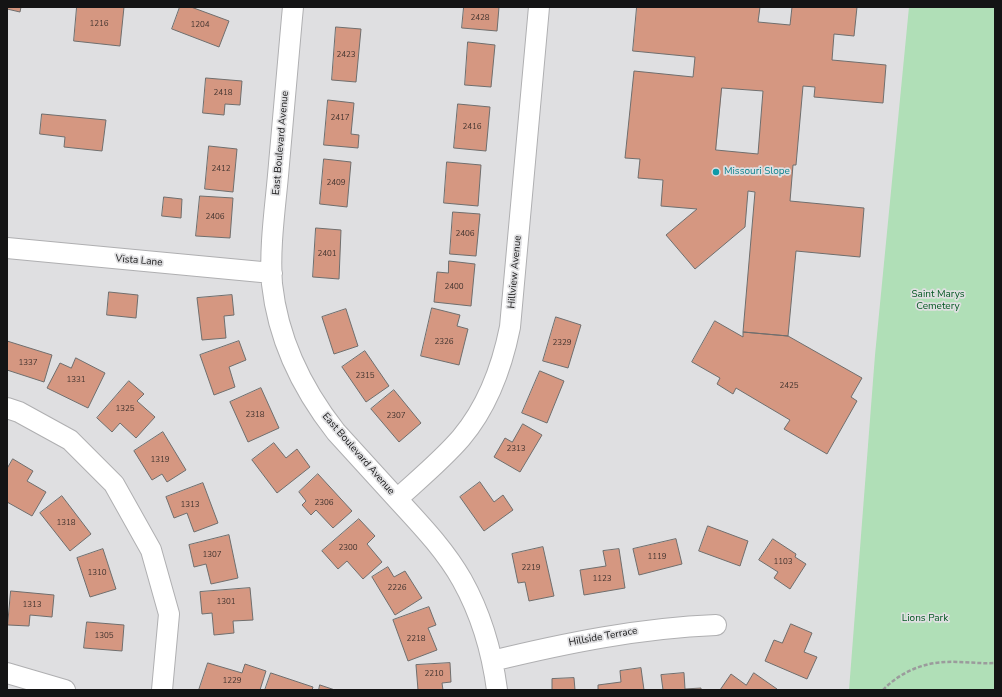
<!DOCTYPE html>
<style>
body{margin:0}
#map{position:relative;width:1002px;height:697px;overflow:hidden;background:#dfdfe1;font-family:"Nunito Sans",sans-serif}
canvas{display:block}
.frame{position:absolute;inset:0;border:8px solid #141415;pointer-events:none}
</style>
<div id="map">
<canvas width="1002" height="697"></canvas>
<div class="frame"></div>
</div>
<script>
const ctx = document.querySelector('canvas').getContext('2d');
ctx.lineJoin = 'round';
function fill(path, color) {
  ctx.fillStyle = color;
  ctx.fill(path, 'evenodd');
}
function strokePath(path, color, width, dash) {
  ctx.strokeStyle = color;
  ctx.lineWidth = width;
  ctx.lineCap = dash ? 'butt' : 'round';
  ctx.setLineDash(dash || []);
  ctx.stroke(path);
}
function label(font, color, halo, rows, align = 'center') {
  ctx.font = font + ' "Nunito Sans",sans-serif';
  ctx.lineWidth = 3.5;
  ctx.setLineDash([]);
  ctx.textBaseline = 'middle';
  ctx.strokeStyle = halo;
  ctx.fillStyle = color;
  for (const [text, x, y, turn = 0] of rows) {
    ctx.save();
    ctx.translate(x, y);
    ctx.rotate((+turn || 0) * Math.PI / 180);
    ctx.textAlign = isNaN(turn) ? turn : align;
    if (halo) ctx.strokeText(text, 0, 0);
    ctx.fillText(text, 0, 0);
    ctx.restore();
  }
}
fill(new Path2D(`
 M 909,7 L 995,7 L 995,690 L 849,690 L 875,355 Z`), '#b0dfb7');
const building = new Path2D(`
 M 7,7 L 21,7 L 20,12 L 7,9 Z
 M 77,7 L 124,7 L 120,46 L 74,41 Z
 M 180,7 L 191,7 L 229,21 L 219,47 L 172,29 Z
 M 464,7 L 499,7 L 497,31 L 462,28 Z
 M 637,7 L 760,7 L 758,22 L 790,25 L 792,7 L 857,7 L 854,36 L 834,34 L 832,60 L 886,65 L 883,103 L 814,97 L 815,87 L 803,86 L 796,165 L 793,165 L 790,201 L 864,208 L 860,257 L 796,251 L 788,336 L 743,332 L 755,192 L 748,191 L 745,227 L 695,269 L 666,235 L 697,209 L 661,206 L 663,180 L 638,178 L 640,159 L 625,158 L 634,71 L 693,77 L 695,57 L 633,51 ZM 722,88 L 763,91 L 758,154 L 716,150 Z
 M 336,27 L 361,29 L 356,82 L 332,80 Z
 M 468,42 L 495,45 L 491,87 L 465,85 Z
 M 206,78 L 242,81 L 240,105 L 225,104 L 224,115 L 203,113 Z
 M 328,100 L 354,103 L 351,134 L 359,135 L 358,148 L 324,145 Z
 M 458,104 L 490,107 L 486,151 L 454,148 Z
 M 42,114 L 106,120 L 102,151 L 64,147 L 65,137 L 40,134 Z
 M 209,146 L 237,149 L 233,192 L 205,189 Z
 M 324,159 L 351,162 L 347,207 L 320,204 Z
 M 447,162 L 481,165 L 478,206 L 444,203 Z
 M 200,196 L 233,198 L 230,238 L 196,236 Z
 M 164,197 L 182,199 L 181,218 L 162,216 Z
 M 453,212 L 480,214 L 476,256 L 450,254 Z
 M 316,228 L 341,230 L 339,279 L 313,277 Z
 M 449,261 L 475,264 L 471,306 L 434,302 L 437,272 L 448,273 Z
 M 109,292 L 138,295 L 136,318 L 107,315 Z
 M 232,295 L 234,315 L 224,316 L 226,338 L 202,340 L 197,298 Z
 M 432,308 L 460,315 L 457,326 L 468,329 L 459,365 L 421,356 Z
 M 346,309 L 358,346 L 334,354 L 322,317 Z
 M 556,317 L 581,325 L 568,368 L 543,361 Z
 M 715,321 L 743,337 L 743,332 L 788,336 L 862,378 L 851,397 L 857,401 L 827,454 L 784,429 L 790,420 L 736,388 L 733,394 L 717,384 L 720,378 L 692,362 Z
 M 7,341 L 52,355 L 44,382 L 7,370 Z
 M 239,341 L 246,360 L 229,367 L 235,387 L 214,395 L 200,355 Z
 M 365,351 L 389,386 L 366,402 L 342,367 Z
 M 76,358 L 105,373 L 88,408 L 47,388 L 60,363 L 71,368 Z
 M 540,371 L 564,381 L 547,423 L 522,413 Z
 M 129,381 L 144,394 L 137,401 L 155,417 L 136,438 L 120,423 L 112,432 L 97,418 Z
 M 261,388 L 279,428 L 248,442 L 230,402 Z
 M 394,390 L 421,423 L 399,442 L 371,409 Z
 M 523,424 L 542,435 L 520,472 L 494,457 L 505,438 L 512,442 Z
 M 163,432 L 186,470 L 167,482 L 162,474 L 152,480 L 134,451 Z
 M 274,443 L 286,458 L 297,449 L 310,467 L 277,493 L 252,460 Z
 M 13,459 L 33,471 L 27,481 L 46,492 L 32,516 L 7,502 L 7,469 Z
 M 318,474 L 352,511 L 333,528 L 316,510 L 311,515 L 302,505 L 306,501 L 299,492 Z
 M 480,482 L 494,502 L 503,495 L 513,510 L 484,531 L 460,497 Z
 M 203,483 L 218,523 L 194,532 L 187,513 L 174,518 L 166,497 Z
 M 62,496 L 91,534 L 70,551 L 40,513 Z
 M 359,519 L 375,536 L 367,544 L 382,562 L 363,579 L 347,561 L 338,569 L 322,551 Z
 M 708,526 L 748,541 L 740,566 L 699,551 Z
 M 229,535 L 238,578 L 211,584 L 206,564 L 194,567 L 189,545 Z
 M 676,539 L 682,564 L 639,575 L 633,549 Z
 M 773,539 L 796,554 L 795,557 L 806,564 L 790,589 L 774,578 L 778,572 L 759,560 Z
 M 543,547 L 554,596 L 529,601 L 525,582 L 518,583 L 512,554 Z
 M 103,549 L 116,589 L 90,597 L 77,558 Z
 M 619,549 L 625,588 L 584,595 L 580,570 L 606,566 L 603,551 Z
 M 388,567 L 394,577 L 405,571 L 422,598 L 395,615 L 372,577 Z
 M 250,588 L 253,620 L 233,621 L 234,633 L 214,635 L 212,613 L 202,614 L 200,592 Z
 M 11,591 L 54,595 L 52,617 L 30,615 L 29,626 L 8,625 Z
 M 429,607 L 436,625 L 428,628 L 437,650 L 408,661 L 393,620 Z
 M 87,622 L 124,625 L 122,651 L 84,648 Z
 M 791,624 L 812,633 L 804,652 L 817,657 L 807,679 L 765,661 L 774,640 L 782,643 Z
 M 208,663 L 242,673 L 245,664 L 266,671 L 260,690 L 199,690 Z
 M 450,663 L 451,682 L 442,683 L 443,690 L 418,690 L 416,665 Z
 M 641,668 L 644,690 L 598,690 L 598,685 L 621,682 L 620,671 Z
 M 271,673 L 313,687 L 312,690 L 265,690 Z
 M 684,673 L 685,689 L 701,688 L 701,690 L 663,690 L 661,675 Z
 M 754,673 L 777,689 L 776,690 L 720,690 L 731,674 L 746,685 Z
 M 574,678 L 575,690 L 552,690 L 552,679 Z
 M 320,685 L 335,690 L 319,690 Z`);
fill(building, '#d59781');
strokePath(building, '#6f6e6d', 1);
const minor = new Path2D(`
 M 293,7 C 288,59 284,111 279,164 C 276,203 269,245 272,284 C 278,339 303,390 336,432 C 357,455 377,477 398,500 C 421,525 445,550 462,580 C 481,614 492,652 497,690
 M 7,248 L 272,273
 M 7,408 L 19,412 L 70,440 L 114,484 L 151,550 L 169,614 L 162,690
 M 397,499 C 419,479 442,460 461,438 C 488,406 502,367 510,327 L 539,7
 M 492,661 C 566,643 640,628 716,625
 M 7,673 L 65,690`);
strokePath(minor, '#afafb1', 22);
strokePath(new Path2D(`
 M 883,690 C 899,673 922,663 945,662 C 961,661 978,664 995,663`), '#9b9b9c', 2.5, [4, 2]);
strokePath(minor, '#fff', 20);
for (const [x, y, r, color] of [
 [716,172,4,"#0f9aa8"]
]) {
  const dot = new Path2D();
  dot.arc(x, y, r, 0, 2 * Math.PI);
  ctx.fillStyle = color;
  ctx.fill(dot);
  strokePath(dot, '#dfdfe1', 1.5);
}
label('8px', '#443530', null, [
 ["2428",480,18],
 ["1216",99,24],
 ["1204",200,25],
 ["2423",346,55],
 ["2418",223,93],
 ["2417",340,118],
 ["2416",472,127],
 ["2412",221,169],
 ["2409",336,183],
 ["2406",215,217],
 ["2406",465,234],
 ["2401",327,254],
 ["2400",454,287],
 ["2326",444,342],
 ["2329",562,343],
 ["1337",28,363],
 ["2315",365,376],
 ["1331",76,380],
 ["2425",789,386],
 ["1325",125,409],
 ["2318",255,415],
 ["2307",396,416],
 ["2313",516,449],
 ["1319",160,460],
 ["2306",324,503],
 ["1313",190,505],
 ["1318",66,523],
 ["2300",348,548],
 ["1307",212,555],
 ["1119",657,557],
 ["1103",783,562],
 ["2219",531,568],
 ["1310",97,573],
 ["1123",602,579],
 ["2226",397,588],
 ["1301",226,602],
 ["1313",32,605],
 ["1305",104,636],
 ["2218",416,639],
 ["2210",434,674],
 ["1229",232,681]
]);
label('10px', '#141415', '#dfdfe1', [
 ["East Boulevard Avenue",281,143,-85],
 ["Vista Lane",139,261,5],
 ["Hillview Avenue",515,272,-85],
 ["East Boulevard Avenue",358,454,49],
 ["Hillside Terrace",603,637,-10]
]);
label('10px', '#0d838f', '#dfdfe1', [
 ["Missouri Slope",724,172]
], 'left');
label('10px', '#035722', '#dfdfe1', [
 ["Saint Marys",938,295],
 ["Cemetery",938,307],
 ["Lions Park",925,619]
]);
</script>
